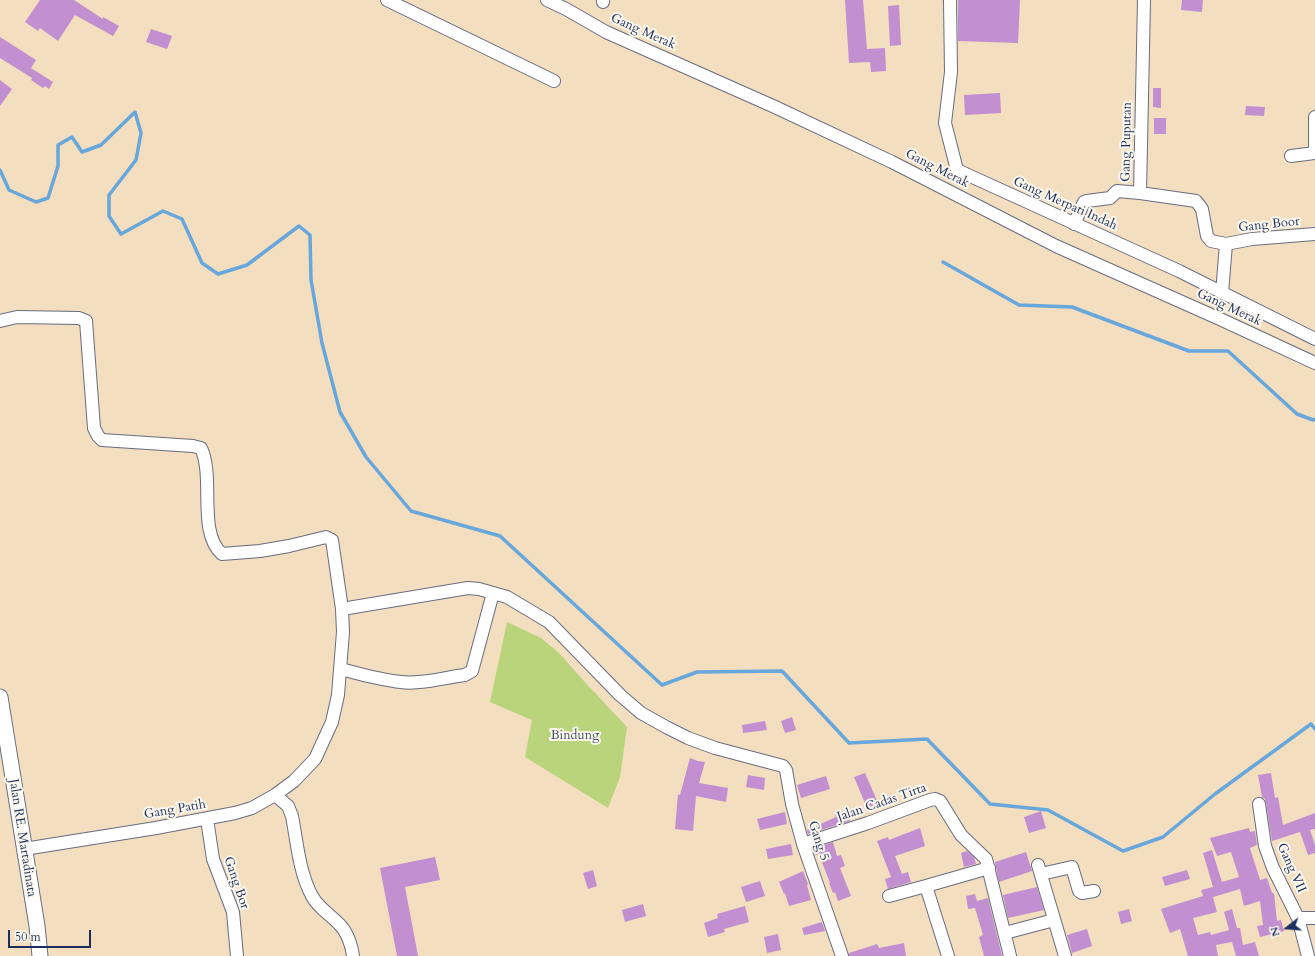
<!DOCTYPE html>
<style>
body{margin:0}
#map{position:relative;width:1315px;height:956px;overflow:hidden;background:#f3dec0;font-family:Cardo,serif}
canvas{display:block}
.north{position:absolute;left:1267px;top:908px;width:40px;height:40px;-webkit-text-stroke:3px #fbf7ec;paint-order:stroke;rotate:253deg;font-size:11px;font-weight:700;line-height:16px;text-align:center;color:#1b2f5e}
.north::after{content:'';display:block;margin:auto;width:14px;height:18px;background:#1b2f5e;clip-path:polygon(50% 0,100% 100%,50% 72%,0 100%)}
.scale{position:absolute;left:8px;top:930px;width:83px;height:18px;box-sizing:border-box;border:2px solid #1b2f5e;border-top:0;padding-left:5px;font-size:12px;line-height:14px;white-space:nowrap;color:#1b2f5e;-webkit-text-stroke:3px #fbf7ec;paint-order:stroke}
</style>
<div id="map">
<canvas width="1315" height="956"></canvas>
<div class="north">N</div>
<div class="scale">50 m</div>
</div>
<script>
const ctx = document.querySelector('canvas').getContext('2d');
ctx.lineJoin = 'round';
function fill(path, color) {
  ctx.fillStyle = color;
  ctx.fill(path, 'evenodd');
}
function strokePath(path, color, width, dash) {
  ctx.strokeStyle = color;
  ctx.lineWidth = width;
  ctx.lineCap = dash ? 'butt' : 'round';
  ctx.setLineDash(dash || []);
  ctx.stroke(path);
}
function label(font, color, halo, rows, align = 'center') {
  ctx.font = font + ' Cardo,serif';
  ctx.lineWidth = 4;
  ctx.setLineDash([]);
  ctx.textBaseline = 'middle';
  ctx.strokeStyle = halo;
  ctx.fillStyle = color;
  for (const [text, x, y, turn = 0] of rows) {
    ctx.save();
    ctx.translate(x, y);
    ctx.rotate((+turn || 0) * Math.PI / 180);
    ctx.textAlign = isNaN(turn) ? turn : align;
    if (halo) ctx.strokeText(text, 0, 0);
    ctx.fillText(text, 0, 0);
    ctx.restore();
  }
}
fill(new Path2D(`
 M 507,622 L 541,638 L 559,653 L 583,680 L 627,727 L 620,777 L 608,808 L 525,757 L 532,720 L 490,702 Z`), '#b9d47a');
strokePath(new Path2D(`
 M 0,170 L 9,190 L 36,202 L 48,198 L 58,166 L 58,145 L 72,137 L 82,152 L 101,145 L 135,112 L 141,133 L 136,160 L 109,195 L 109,216 L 121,234 L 163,211 L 182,219 L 202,263 L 218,274 L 247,265 L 299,226 L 310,235 L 311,280 L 322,343 L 340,412 L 366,457 L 411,511 L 500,536 L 662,685 L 697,672 L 782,671 L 849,743 L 927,739 L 990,804 L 1048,810 L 1123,851 L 1163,837 L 1215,794 L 1311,724 L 1315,729
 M 943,262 L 1019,305 L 1072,307 L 1189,351 L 1228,351 L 1297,414 L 1313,420 L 1315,419`), '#68a7db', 3.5);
fill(new Path2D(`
 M 40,0 L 74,0 L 103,19 L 103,17 L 119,26 L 113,36 L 75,15 L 58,41 L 40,28 L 38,31 L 25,22 Z
 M 845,0 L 863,0 L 867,49 L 885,48 L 886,71 L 871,72 L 870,62 L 849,63 Z
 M 958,0 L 1020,0 L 1018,43 L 958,41 Z
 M 1182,0 L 1203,0 L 1202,12 L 1181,10 Z
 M 899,5 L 901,45 L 890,46 L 888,6 Z
 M 151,29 L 172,36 L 167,49 L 146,42 Z
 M 0,37 L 36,60 L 31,68 L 53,82 L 49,89 L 45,86 L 43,88 L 31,80 L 32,78 L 0,58 Z
 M 0,80 L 12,89 L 0,106 Z
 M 1153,88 L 1161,88 L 1161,108 L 1153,107 Z
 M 1000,93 L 1001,113 L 965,115 L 964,95 Z
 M 1246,106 L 1265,107 L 1264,116 L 1245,115 Z
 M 1154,118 L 1166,118 L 1166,134 L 1154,134 Z
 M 792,717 L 796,730 L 785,733 L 781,721 Z
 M 765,721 L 767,730 L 743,733 L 742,725 Z
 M 690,758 L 698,761 L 705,762 L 699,783 L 728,788 L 726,802 L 696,796 L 693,831 L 675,829 L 678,794 L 680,795 Z
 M 865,773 L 878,803 L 867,808 L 854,777 Z
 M 1271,773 L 1275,798 L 1278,797 L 1283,825 L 1315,813 L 1315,829 L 1310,830 L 1315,845 L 1315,853 L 1308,855 L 1300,832 L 1272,841 L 1266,803 L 1265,799 L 1262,797 L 1258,775 Z
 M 748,775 L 765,778 L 764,790 L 746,787 Z
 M 826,776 L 830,789 L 801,798 L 797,785 Z
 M 845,810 L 850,821 L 808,834 L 807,830 L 836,817 L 835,815 Z
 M 1041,811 L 1046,828 L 1029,833 L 1024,817 Z
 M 785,812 L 787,824 L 760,830 L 757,819 Z
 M 920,828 L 925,846 L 895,856 L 902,874 L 908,872 L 911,882 L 888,889 L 885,879 L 891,877 L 877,841 L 888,837 L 889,840 Z
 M 1249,828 L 1250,832 L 1255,831 L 1257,845 L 1250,848 L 1260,880 L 1267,878 L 1272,893 L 1274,893 L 1277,921 L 1281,920 L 1284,931 L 1260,937 L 1257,926 L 1263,925 L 1260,901 L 1244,906 L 1240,889 L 1213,897 L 1217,912 L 1193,918 L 1198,935 L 1210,932 L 1211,935 L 1229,930 L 1224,912 L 1232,909 L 1237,928 L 1240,928 L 1243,945 L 1255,942 L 1259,956 L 1236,956 L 1232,942 L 1216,945 L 1218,956 L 1188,956 L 1180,929 L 1170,933 L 1161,909 L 1203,896 L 1201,890 L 1213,887 L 1203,853 L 1212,850 L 1222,882 L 1239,877 L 1231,852 L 1217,856 L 1210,838 Z
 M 833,842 L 837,856 L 841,855 L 845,866 L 840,868 L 851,896 L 838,901 L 835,892 L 833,893 L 829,883 L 830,883 L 819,854 L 815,855 L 813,849 Z
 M 791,844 L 793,855 L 768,859 L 766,849 Z
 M 967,851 L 974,857 L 976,864 L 964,867 L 961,853 Z
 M 1026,852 L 1032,871 L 999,882 L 995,862 Z
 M 435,857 L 440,880 L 405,887 L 418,956 L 397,956 L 380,868 Z
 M 593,870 L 597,886 L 588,889 L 583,873 Z
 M 1187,870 L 1190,879 L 1165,886 L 1162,877 Z
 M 803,871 L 808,884 L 807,885 L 811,900 L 789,906 L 785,893 L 784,894 L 779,882 Z
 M 760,881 L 765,896 L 746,902 L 741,887 Z
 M 1037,887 L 1044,910 L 1008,918 L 1003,895 Z
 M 975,894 L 977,901 L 988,898 L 1002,956 L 984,956 L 979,937 L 983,935 L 975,908 L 968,909 L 966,896 Z
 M 643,904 L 646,916 L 625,922 L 622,910 Z
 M 745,906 L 749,922 L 724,929 L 725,932 L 708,937 L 704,923 L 718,918 L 717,914 Z
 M 1129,909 L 1132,921 L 1121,924 L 1118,912 Z
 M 822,922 L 825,931 L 804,935 L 802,928 Z
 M 1087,929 L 1092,946 L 1072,953 L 1067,935 Z
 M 778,934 L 781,950 L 767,953 L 764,937 Z
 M 904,943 L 906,956 L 849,956 L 849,953 L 877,944 L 879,948 Z`), '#c28fd0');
const minor = new Path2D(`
 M 387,0 L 554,81
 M 547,0 L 566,9 L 606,32 L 775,107 L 892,162 L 1056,246 L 1220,319 L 1315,363
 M 950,0 L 951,72 L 945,123 L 957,170 L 1179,271 L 1315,339
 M 1144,0 L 1140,193 L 1196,201 L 1202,209 L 1207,236 L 1211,241 L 1226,244 L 1222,293
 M 603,2 L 603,0
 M 1315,117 L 1315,153
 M 1291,156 L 1315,153
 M 1074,224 L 1084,202 L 1087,201 L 1110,198 L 1117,191 L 1140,193
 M 1226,244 L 1252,239 L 1315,234
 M 0,321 L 17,317 L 79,318 L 86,321 L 94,428 L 98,436 L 102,440 L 193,446 L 201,448 C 215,478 197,532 222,554 L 260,551 L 289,546 L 326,537 L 332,540 L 342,609 L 343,632 L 338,695 L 332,722 L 315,759 L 294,781 L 275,795 L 252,808 L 235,813 L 156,828 L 24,849
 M 342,609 L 468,588 L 479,589 L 507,597 L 549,622 L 620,695 L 641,713 L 666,727 L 688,738 L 715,748 L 783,766 L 786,770 L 792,804 L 803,844 L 842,956
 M 341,669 C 360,674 380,680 401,682 C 419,685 447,677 465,675 L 472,671 L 493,593
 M 275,795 L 288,806 L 292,816 C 297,842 299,872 312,896 C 318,908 331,915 340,925 C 347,932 352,946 353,956
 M 1259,804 L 1265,846 L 1273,868 L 1298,918 L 1308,956
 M 207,819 L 213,859 L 233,912 L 237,956
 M 803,844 L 868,823 L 930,800 L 935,799 L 940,801 L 961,835 L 986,859 L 1010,956
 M 1038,865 L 1065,956
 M 1041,874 L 1072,867 L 1079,891 L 1082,893 L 1094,891
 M 889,896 L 926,886
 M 1298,918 L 1315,918
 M 1005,933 L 1054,920
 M 948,956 L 926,886 L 989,868`);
const major = new Path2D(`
 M 0,697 L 37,926 L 40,956`);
strokePath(minor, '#676c80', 14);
strokePath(major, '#676c80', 17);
strokePath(minor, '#fff', 12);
strokePath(major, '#fff', 15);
label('13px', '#1b2f5e', '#fbf7ec', [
 ["Gang Merak",643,32,24],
 ["Gang Puputan",1127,142,-89],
 ["Gang Merak",937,169,27],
 ["Gang Merpati Indah",1065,204,24],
 ["Gang Boor",1269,225,-6],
 ["Gang Merak",1229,308,25],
 ["Jalan Cadas Tirta",882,803,-19],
 ["Gang Patih",175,810,-10],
 ["Jalan RE. Martadinata",22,838,81],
 ["Gang 5",818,841,72],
 ["Gang VII",1291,868,66],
 ["Gang Bor",236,883,71]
]);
label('13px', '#425865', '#fbf7ec', [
 ["Bindung",575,736]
]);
</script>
